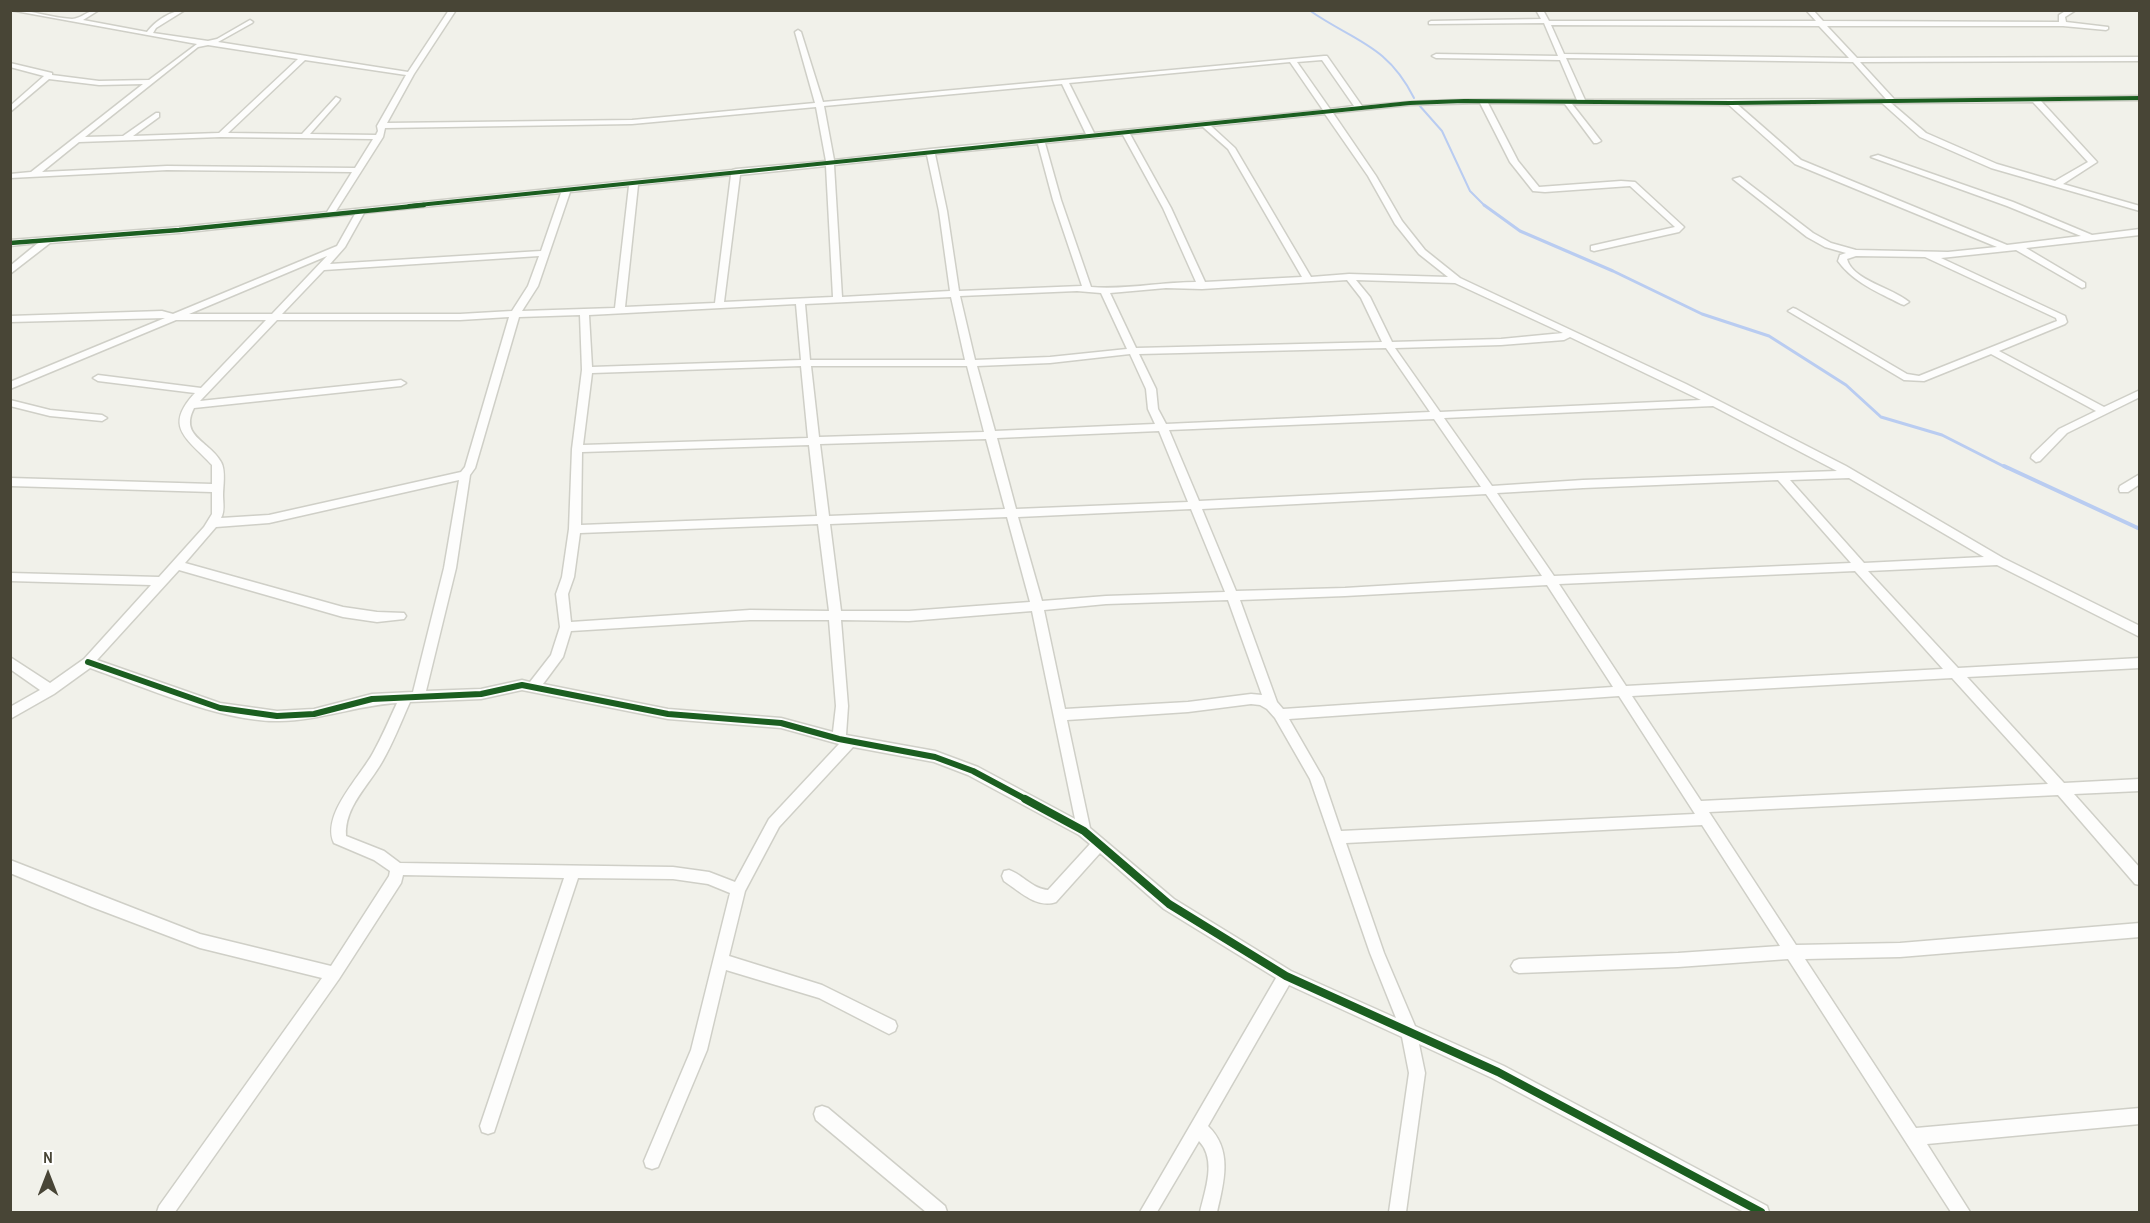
<!DOCTYPE html>
<style>
body{margin:0}
#map{position:relative;width:2150px;height:1223px;overflow:hidden;background:#f1f1ea;font-family:"Archivo Narrow",sans-serif}
canvas{display:block}
.frame{position:absolute;inset:0;border:12px solid #484536;pointer-events:none}
.north{position:absolute;left:18px;top:1145px;width:60px;height:60px;-webkit-text-stroke:4px #fff;paint-order:stroke;rotate:0deg;font-size:16px;font-weight:700;line-height:24px;text-align:center;color:#484536}
.north::after{content:'';display:block;margin:auto;width:21px;height:27px;background:#484536;clip-path:polygon(50% 0,100% 100%,50% 72%,0 100%)}
</style>
<div id="map">
<canvas width="2150" height="1223"></canvas>
<div class="frame"></div>
<div class="north">N</div>
</div>
<script>
const ctx = document.querySelector('canvas').getContext('2d');
ctx.lineJoin = 'round';
function strokePath(path, color, width, dash) {
  ctx.strokeStyle = color;
  ctx.lineWidth = width;
  ctx.lineCap = dash ? 'butt' : 'round';
  ctx.setLineDash(dash || []);
  ctx.stroke(path);
}
function fill(path, color) {
  ctx.fillStyle = color;
  ctx.fill(path, 'evenodd');
}
strokePath(new Path2D(`
 M 1309,10 C 1353,41 1387,44 1414,98
 M 1419,105 L 1442,131 L 1470,191 L 1485,206`), '#b9ccf1', 2);
strokePath(new Path2D(`
 M 1484,205 L 1520,231 L 1613,271 L 1702,314 L 1769,336 L 1846,385 L 1881,417 L 1942,435 L 2007,468`), '#b9ccf1', 3);
strokePath(new Path2D(`
 M 2004,466 L 2140,529`), '#b9ccf1', 4);
const street = new Path2D(`
 M 10,10 C 32,10 52,18 72,19 C 81,19 87,10 99,10 L 83,20 L 147,32 C 155,21 172,10 185,10 L 156,28 L 153,33 L 208,41 L 217,39 L 250,20 L 253,22 L 252,23 L 218,42 L 408,72 L 449,10 L 456,10 L 414,74 L 387,123 L 632,120 L 815,103 L 795,32 L 798,30 L 801,32 L 823,102 L 1324,56 L 1327,56 L 1362,106 C 1434,98 1505,99 1577,100 L 1560,60 L 1436,58 L 1432,56 L 1436,54 L 1558,56 L 1544,23 L 1429,24 L 1429,22 L 1431,21 L 1541,19 L 1536,10 L 1543,10 L 1549,21 L 1816,21 L 1806,10 L 1813,10 L 1823,21 L 2059,22 L 2059,15 L 2067,10 L 2076,10 L 2065,17 L 2066,22 L 2108,27 L 2108,29 L 2106,30 L 2063,26 L 1827,26 L 1857,58 L 2140,57 L 2140,61 L 1860,62 L 1894,99 L 2140,96 L 2140,100 L 2041,101 L 2097,162 L 2063,184 L 2140,206 L 2140,211 L 1991,168 L 1920,137 L 1882,103 L 1738,105 L 1801,160 L 2007,245 L 2081,236 L 2007,206 L 1871,157 L 1878,155 L 2013,202 L 2092,235 L 2140,229 L 2140,235 L 2026,248 L 2085,283 L 2085,287 L 2082,288 L 2016,250 L 1941,258 L 2065,316 L 2067,322 L 2065,324 L 1999,351 L 2104,407 L 2140,390 L 2140,397 L 2067,433 L 2040,461 L 2036,462 L 2031,458 L 2032,455 L 2059,429 L 2096,411 L 1991,354 L 1924,381 L 1904,380 L 1788,311 L 1793,308 L 1796,309 L 1907,374 L 1919,376 L 2057,321 L 2056,318 L 1925,257 L 1856,256 L 1847,259 C 1852,280 1893,288 1909,302 L 1904,305 L 1901,304 C 1878,292 1854,283 1838,261 L 1840,255 L 1846,253 L 1825,247 L 1807,237 L 1733,179 L 1740,177 L 1813,233 L 1831,243 L 1856,250 L 1948,252 L 1997,247 L 1795,164 L 1729,105 L 1572,104 L 1601,141 L 1597,143 L 1594,143 L 1565,104 L 1488,103 L 1518,161 L 1539,187 L 1621,181 L 1635,182 L 1684,227 L 1679,232 L 1594,251 L 1591,250 L 1591,246 L 1675,227 L 1630,186 L 1545,192 L 1533,191 L 1510,162 L 1480,103 L 1410,105 L 1333,113 L 1376,176 L 1402,221 L 1425,250 L 1460,278 L 1686,384 L 1846,466 L 2003,558 L 2140,626 L 2140,637 L 1997,565 L 1868,571 L 1958,668 L 2140,658 L 2140,668 L 1967,677 L 2064,783 L 2140,779 L 2140,791 L 2074,794 L 2140,868 L 2140,885 L 2135,884 L 2058,795 L 1709,812 L 1796,945 L 1900,943 L 2140,923 L 2140,937 L 1900,957 L 1805,959 L 1916,1128 L 2140,1108 L 2140,1124 L 1927,1144 L 1970,1212 L 1951,1212 L 1788,959 L 1678,967 L 1519,973 L 1514,971 L 1511,966 L 1514,961 L 1519,959 L 1678,953 L 1780,946 L 1702,825 L 1346,843 L 1384,953 L 1415,1026 L 1504,1066 L 1767,1206 L 1769,1212 L 1744,1212 L 1492,1078 L 1419,1044 L 1425,1073 L 1406,1212 L 1389,1212 L 1409,1073 L 1402,1037 L 1289,985 L 1208,1126 C 1233,1150 1224,1182 1217,1212 L 1200,1212 C 1205,1190 1217,1160 1199,1141 L 1157,1212 L 1140,1212 L 1276,978 L 1164,909 L 1100,853 L 1056,902 C 1037,909 1019,891 1004,881 L 1002,876 L 1004,871 L 1009,870 C 1023,875 1033,889 1048,890 L 1090,844 L 1079,835 L 968,775 L 934,762 L 853,747 L 779,827 L 745,891 L 729,956 L 822,985 L 895,1021 L 897,1026 L 895,1031 L 889,1034 L 883,1031 L 819,998 L 726,970 L 707,1050 L 658,1167 L 652,1169 L 646,1167 L 644,1161 L 691,1050 L 730,893 L 708,884 L 673,879 L 578,878 L 496,1126 L 494,1132 L 488,1134 L 482,1132 L 480,1126 L 564,878 L 403,875 L 401,883 L 339,979 L 175,1212 L 157,1212 L 159,1206 L 322,978 L 200,948 L 92,907 L 10,873 L 10,860 L 200,934 L 331,966 L 389,876 L 390,871 L 374,860 L 334,843 C 321,815 360,777 373,753 C 382,737 389,720 397,703 C 357,705 320,721 279,721 C 221,722 145,687 90,668 L 54,694 L 10,719 L 10,707 L 40,690 L 10,669 L 10,657 L 50,683 L 84,659 L 151,585 L 10,581 L 10,573 L 159,577 L 204,527 L 212,514 L 212,492 L 10,486 L 10,478 L 212,484 L 212,465 C 187,438 163,427 195,393 L 98,381 L 93,378 L 98,375 L 201,388 L 266,320 L 176,320 L 10,389 L 10,382 L 165,318 L 10,322 L 10,316 L 162,311 L 173,314 L 337,246 L 355,214 L 179,233 L 50,243 L 10,274 L 10,266 L 38,243 L 10,246 L 10,240 L 179,227 L 327,212 L 352,172 L 167,170 L 10,178 L 10,174 L 31,172 L 143,84 L 99,85 L 49,79 L 10,112 L 10,106 L 44,76 L 10,67 L 10,63 L 52,73 L 52,75 L 99,81 L 149,80 L 197,44 ZM 1551,25 L 1819,26 L 1849,58 L 1564,54 ZM 208,45 L 298,59 L 219,133 L 133,136 L 159,117 L 159,113 L 156,113 L 123,136 L 85,137 L 198,47 ZM 1566,58 L 1853,62 L 1886,99 L 1585,100 ZM 305,60 L 406,75 L 377,126 L 378,131 L 376,135 L 310,134 L 339,101 L 340,99 L 336,97 L 302,134 L 228,133 ZM 1322,60 L 1354,106 L 1330,109 L 1297,62 ZM 1290,62 L 1323,110 L 1094,133 L 1069,83 ZM 1062,84 L 1086,134 L 930,149 L 834,160 L 824,106 ZM 2033,102 L 2088,162 L 2055,181 L 1997,164 L 1926,133 L 1891,103 ZM 816,107 L 826,161 L 736,169 L 732,170 L 336,211 L 383,137 L 385,128 L 632,124 ZM 1325,114 L 1368,176 L 1395,224 L 1419,254 L 1448,277 L 1349,274 L 1311,277 L 1235,148 L 1211,126 ZM 1203,127 L 1228,149 L 1302,277 L 1205,282 L 1171,208 L 1130,134 ZM 1123,135 L 1163,208 L 1196,282 C 1162,282 1124,290 1091,287 L 1061,200 L 1045,143 ZM 221,137 L 373,139 L 355,168 L 167,166 L 42,172 L 79,142 ZM 1038,144 L 1053,200 L 1082,286 L 959,291 L 947,211 L 935,154 ZM 927,155 L 939,211 L 950,291 L 842,297 L 834,165 ZM 826,166 L 833,297 L 724,302 L 740,175 ZM 731,175 L 715,303 L 625,307 L 638,185 ZM 629,186 L 615,308 L 522,311 L 538,286 L 570,192 ZM 561,193 L 541,251 L 330,264 L 345,247 L 364,213 ZM 327,256 L 272,314 L 189,314 ZM 539,256 L 528,286 L 512,311 L 460,314 L 282,314 L 324,270 ZM 1347,280 L 1361,298 L 1382,342 L 1136,348 L 1110,293 L 1166,288 L 1202,289 ZM 1356,280 L 1455,283 L 1563,333 L 1501,339 L 1392,342 L 1370,297 ZM 1077,291 L 1101,293 L 1127,349 L 1050,357 L 975,360 L 960,296 ZM 951,297 L 965,360 L 810,360 L 805,304 ZM 796,304 L 801,360 L 592,367 L 589,315 ZM 580,315 L 582,370 L 572,449 L 569,529 L 562,577 L 556,594 L 560,627 L 551,655 L 530,682 L 522,680 L 481,689 L 426,691 L 456,568 L 470,475 L 475,468 L 519,317 ZM 509,317 L 465,467 L 461,472 L 269,515 L 221,518 C 225,511 223,503 223,495 C 223,487 226,470 221,462 C 210,441 179,437 194,408 L 401,386 L 406,383 L 401,380 L 200,401 L 277,320 L 460,320 ZM 1570,337 L 1701,400 L 1440,412 L 1395,348 L 1501,345 L 1564,340 ZM 1386,348 L 1430,412 L 1166,424 L 1158,409 L 1156,389 L 1139,354 ZM 1130,354 L 1146,389 L 1148,409 L 1155,424 L 995,431 L 977,366 L 1050,363 ZM 801,366 L 808,438 L 583,445 L 592,373 ZM 811,366 L 967,366 L 984,432 L 819,437 ZM 1713,406 L 1837,471 L 1583,480 L 1492,486 L 1444,418 ZM 1434,419 L 1481,487 L 1199,501 L 1169,430 ZM 1159,431 L 1188,502 L 1016,509 L 997,438 ZM 986,439 L 1005,509 L 829,516 L 820,444 ZM 809,445 L 817,516 L 581,525 L 582,452 ZM 1849,478 L 1984,557 L 1864,563 L 1790,480 ZM 459,480 L 444,568 L 413,692 L 372,694 L 314,709 L 277,711 L 220,703 L 97,660 L 179,570 L 343,617 L 377,622 L 404,619 L 406,616 L 404,613 L 377,612 L 343,607 L 185,563 L 216,527 L 269,523 ZM 1778,480 L 1851,563 L 1554,576 L 1497,493 L 1583,488 ZM 1486,494 L 1542,576 L 1345,588 L 1236,591 L 1202,509 ZM 1191,509 L 1225,592 L 1106,596 L 1042,601 L 1018,517 ZM 1007,517 L 1030,602 L 909,611 L 841,611 L 830,524 ZM 818,524 L 829,611 L 750,610 L 571,622 L 568,594 L 574,577 L 580,533 ZM 1855,571 L 1943,669 L 1626,686 L 1559,584 ZM 1547,585 L 1613,687 L 1283,709 L 1277,702 L 1240,600 L 1345,596 ZM 1228,600 L 1262,695 L 1251,694 L 1188,702 L 1065,709 L 1044,610 L 1106,604 ZM 1032,611 L 1075,819 L 978,767 L 935,751 L 846,735 L 848,706 L 841,620 L 909,621 ZM 750,620 L 829,620 L 836,706 L 833,732 L 781,718 L 668,709 L 543,684 L 563,657 L 571,631 ZM 1952,678 L 2048,784 L 1701,801 L 1632,696 ZM 522,690 L 668,719 L 781,728 L 839,744 L 769,819 L 735,882 L 709,872 L 673,867 L 400,863 L 384,851 L 346,836 C 344,807 369,785 382,762 C 393,743 401,722 410,702 L 481,699 ZM 1619,696 L 1695,814 L 1341,831 L 1323,778 L 1289,719 ZM 1251,704 L 1260,705 L 1267,709 L 1275,718 L 1310,779 L 1370,953 L 1396,1018 L 1291,971 L 1174,899 L 1090,828 L 1067,720 L 1188,712 Z
 M 10,400 L 50,410 L 102,415 L 107,418 L 102,421 L 50,416 L 10,406 Z
 M 2140,474 L 2140,484 L 2128,492 L 2120,492 L 2119,489 L 2120,486 Z
 M 822,1106 L 828,1108 L 945,1206 L 947,1212 L 926,1212 L 816,1120 L 814,1114 L 816,1108 Z`);
strokePath(street, '#cfcfc7', 3);
fill(street, '#fdfdfc');
strokePath(new Path2D(`
 M 409,206 L 1410,103 L 1464,101 L 1731,103 L 2140,98`), '#1b5e20', 4);
strokePath(new Path2D(`
 M 10,243 L 179,230 L 424,205`), '#1b5e20', 4.5);
strokePath(new Path2D(`
 M 88,662 L 220,708 L 277,716 L 314,714 L 372,699 L 481,694 L 522,685 L 668,714 L 781,723 L 839,739 L 935,757 L 973,771 L 1027,800`), '#1b5e20', 6);
strokePath(new Path2D(`
 M 1025,799 L 1084,831 L 1169,904 L 1286,976 L 1498,1072 L 1761,1212`), '#1b5e20', 8);
</script>
